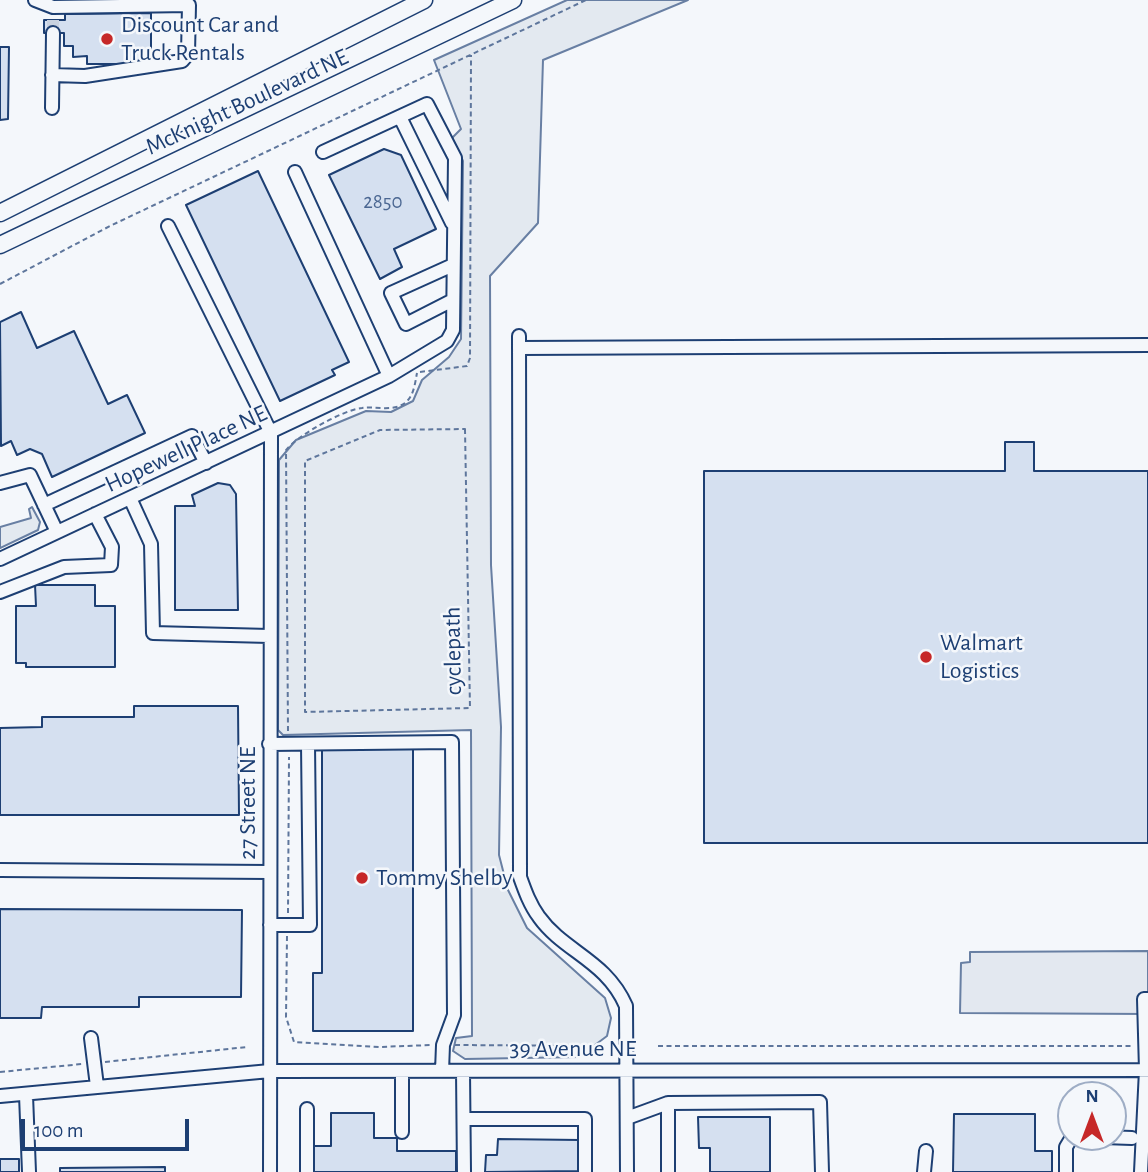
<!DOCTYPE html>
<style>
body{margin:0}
#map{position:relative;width:1148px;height:1172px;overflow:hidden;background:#f4f7fb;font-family:"Alegreya Sans",sans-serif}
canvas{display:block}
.north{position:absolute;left:1057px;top:1081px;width:70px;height:70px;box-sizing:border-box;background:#f4f7fb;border:2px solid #9eadc5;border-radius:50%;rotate:0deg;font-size:19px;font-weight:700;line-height:28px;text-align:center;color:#1d3f73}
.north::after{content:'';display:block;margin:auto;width:24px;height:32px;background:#c62828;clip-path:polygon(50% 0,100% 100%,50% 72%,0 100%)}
.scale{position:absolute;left:21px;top:1119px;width:168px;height:32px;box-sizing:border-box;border:4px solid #1d3f73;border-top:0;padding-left:9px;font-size:21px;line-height:24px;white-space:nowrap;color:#1d3f73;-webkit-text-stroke:5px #f4f7fb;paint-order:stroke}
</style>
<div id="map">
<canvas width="1148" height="1172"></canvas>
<div class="north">N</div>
<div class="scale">100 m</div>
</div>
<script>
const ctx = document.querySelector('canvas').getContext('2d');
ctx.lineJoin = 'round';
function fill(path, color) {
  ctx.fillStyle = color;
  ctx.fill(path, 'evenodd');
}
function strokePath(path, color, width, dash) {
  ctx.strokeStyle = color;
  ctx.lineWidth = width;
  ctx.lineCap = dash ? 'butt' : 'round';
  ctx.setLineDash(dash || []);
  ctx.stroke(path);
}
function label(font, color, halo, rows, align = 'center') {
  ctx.font = font + ' "Alegreya Sans",sans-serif';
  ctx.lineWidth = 5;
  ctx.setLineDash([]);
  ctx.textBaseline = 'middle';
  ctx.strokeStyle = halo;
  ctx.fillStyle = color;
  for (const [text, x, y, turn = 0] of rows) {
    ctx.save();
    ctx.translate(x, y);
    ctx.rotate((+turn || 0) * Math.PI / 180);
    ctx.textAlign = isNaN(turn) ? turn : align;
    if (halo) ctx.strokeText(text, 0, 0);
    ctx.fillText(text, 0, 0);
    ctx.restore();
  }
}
const green = new Path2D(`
 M 567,0 L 688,0 L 543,60 L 538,223 L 490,276 L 491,565 L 501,727 L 499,855 L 508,890 L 527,928 L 605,998 L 611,1018 L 607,1036 L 579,1057 L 465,1059 L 453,1051 L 456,1038 L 472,1036 L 471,730 L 283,735 L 278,730 L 279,460 L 296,440 L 366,411 L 391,412 L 413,401 L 422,380 L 449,357 L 461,339 L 463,161 L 452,138 L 461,129 L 434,60 Z
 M 32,507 L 40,522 L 38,530 L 0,548 L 0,527 L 31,518 L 29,509 Z`);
fill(green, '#e3e9f0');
strokePath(green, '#687fa3', 2);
const parking = new Path2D(`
 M 1148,951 L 1148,1014 L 960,1013 L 961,963 L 970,962 L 970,952 Z`);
fill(parking, '#e3e8f0');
strokePath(parking, '#687fa3', 2);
const building = new Path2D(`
 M 151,13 L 151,64 L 87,64 L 87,56 L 73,57 L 73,46 L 64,46 L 64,33 L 44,33 L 44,20 L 65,20 L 65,14 Z
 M 0,47 L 9,47 L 8,119 L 0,120 Z
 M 384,149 L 401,155 L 436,229 L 394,249 L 402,267 L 380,279 L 329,175 Z
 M 258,171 L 349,362 L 332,370 L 335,375 L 280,401 L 186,205 Z
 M 21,312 L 37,348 L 74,331 L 108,404 L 127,395 L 145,433 L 52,477 L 42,454 L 30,449 L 17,455 L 11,441 L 1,446 L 0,322 Z
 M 1005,442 L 1034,442 L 1034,471 L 1148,471 L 1148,843 L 704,843 L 704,471 L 1005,471 Z
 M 218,483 L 230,485 L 236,494 L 238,610 L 175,610 L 175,506 L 195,506 L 192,495 Z
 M 35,585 L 95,585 L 95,606 L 115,606 L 115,667 L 26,667 L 26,663 L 16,663 L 16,606 L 36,606 Z
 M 134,706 L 238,706 L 239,815 L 0,815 L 0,728 L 42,727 L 42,717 L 134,717 Z
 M 322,746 L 413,747 L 413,1031 L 313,1031 L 313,973 L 322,973 Z
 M 0,909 L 242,910 L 241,997 L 139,997 L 139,1007 L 42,1007 L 41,1018 L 0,1018 Z
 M 331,1113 L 374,1113 L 374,1138 L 397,1138 L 397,1151 L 456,1151 L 456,1172 L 313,1172 L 313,1146 L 331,1146 Z
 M 954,1114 L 1035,1114 L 1035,1151 L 1052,1151 L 1052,1172 L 953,1172 Z
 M 698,1117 L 770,1117 L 770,1172 L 710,1172 L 710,1148 L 699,1148 Z
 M 498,1139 L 580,1140 L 580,1171 L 485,1172 L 486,1155 L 497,1155 Z
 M 0,1159 L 19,1159 L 19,1172 L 0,1172 Z
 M 165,1167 L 165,1172 L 60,1172 L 60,1168 Z`);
fill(building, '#d5e0f0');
strokePath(building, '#1d3f73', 2);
strokePath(new Path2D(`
 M 53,20 L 53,33`), '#c9d2e0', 12, [12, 6]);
const minor = new Path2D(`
 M 35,0 L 53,7 L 189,5 L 188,54 L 182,61 L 85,76 L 52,75
 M 52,108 L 53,33
 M 400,117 L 452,223
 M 295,172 L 389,376
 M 168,226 L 271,433 L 270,1172
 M 453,300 L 406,324 L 391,293 L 453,265
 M 519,336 L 520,877 C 525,891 530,905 539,917 C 564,952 606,960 626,1006 L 627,1172
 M 519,348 L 1148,345
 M 0,483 L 30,475 L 57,532
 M 130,498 L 151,544 L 153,633 L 269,636
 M 44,505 L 192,436 L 206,463
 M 0,559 L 389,376 L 447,341 L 453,330 L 455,158 L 427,104 L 323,152
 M 0,592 L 64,567 L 111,565 L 112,547 L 95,514
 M 269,744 L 452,742 L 454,1015 L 443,1045 L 442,1071
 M 0,870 L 269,872
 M 270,925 L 310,925 L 308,744
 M 91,1038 L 97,1086
 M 402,1071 L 402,1132
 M 463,1071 L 464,1172
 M 26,1095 L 29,1172
 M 0,1096 L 270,1071 L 1148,1070
 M 307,1109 L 307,1172
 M 627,1118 L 668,1103
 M 464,1119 L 585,1119 L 585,1172
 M 1103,1137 L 1132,1138
 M 668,1172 L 668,1103 L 820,1102 L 822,1172
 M 924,1172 L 926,1151
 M 1066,1172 L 1066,1147 L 1072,1137 L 1094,1137
 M 1141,1172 L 1146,1070 L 1144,999 L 1148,999`);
const major = new Path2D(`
 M 0,213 L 424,0
 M 0,245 L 513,0`);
strokePath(minor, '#1d3f73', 16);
strokePath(major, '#1d3f73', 19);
strokePath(new Path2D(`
 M 0,284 L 110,226 L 586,0
 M 420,372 L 467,366 L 470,358 L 471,55
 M 465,429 L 470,708 L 305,712 L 305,461 L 380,430 Z
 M 288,731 L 286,450 C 298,435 343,410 362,408 C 375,406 393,412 405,403 C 414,396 415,383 417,373
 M 288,913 L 289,757
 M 287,936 L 286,1017 L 294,1042 L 379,1047 L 432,1045
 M 455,1045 L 597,1046
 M 658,1046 L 1133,1046
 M 105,1062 L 247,1047
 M 0,1072 L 82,1064`), '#5e769c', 2, [5, 3.5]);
strokePath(minor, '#f4f7fb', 12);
strokePath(major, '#f4f7fb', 16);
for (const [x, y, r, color] of [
 [107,39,7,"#c62828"],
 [926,657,7,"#c62828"],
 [362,878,7,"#c62828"]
]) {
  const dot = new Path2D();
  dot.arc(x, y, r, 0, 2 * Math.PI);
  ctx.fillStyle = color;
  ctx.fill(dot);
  strokePath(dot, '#f4f7fb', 2.5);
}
label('21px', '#4b6792', null, [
 ["2850",383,202]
]);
label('24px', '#1d3f73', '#f4f7fb', [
 ["Discount Car and",121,25],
 ["Truck Rentals",121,53],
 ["Walmart",940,643],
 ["Logistics",940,671],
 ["Tommy Shelby",376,878]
], 'left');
label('24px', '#1d3f73', '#f4f7fb', [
 ["McKnight Boulevard NE",247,102,-25],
 ["Hopewell Place NE",186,449,-25],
 ["cyclepath",453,651,-91],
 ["27 Street NE",248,803,-90],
 ["39 Avenue NE",573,1049]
]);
</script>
